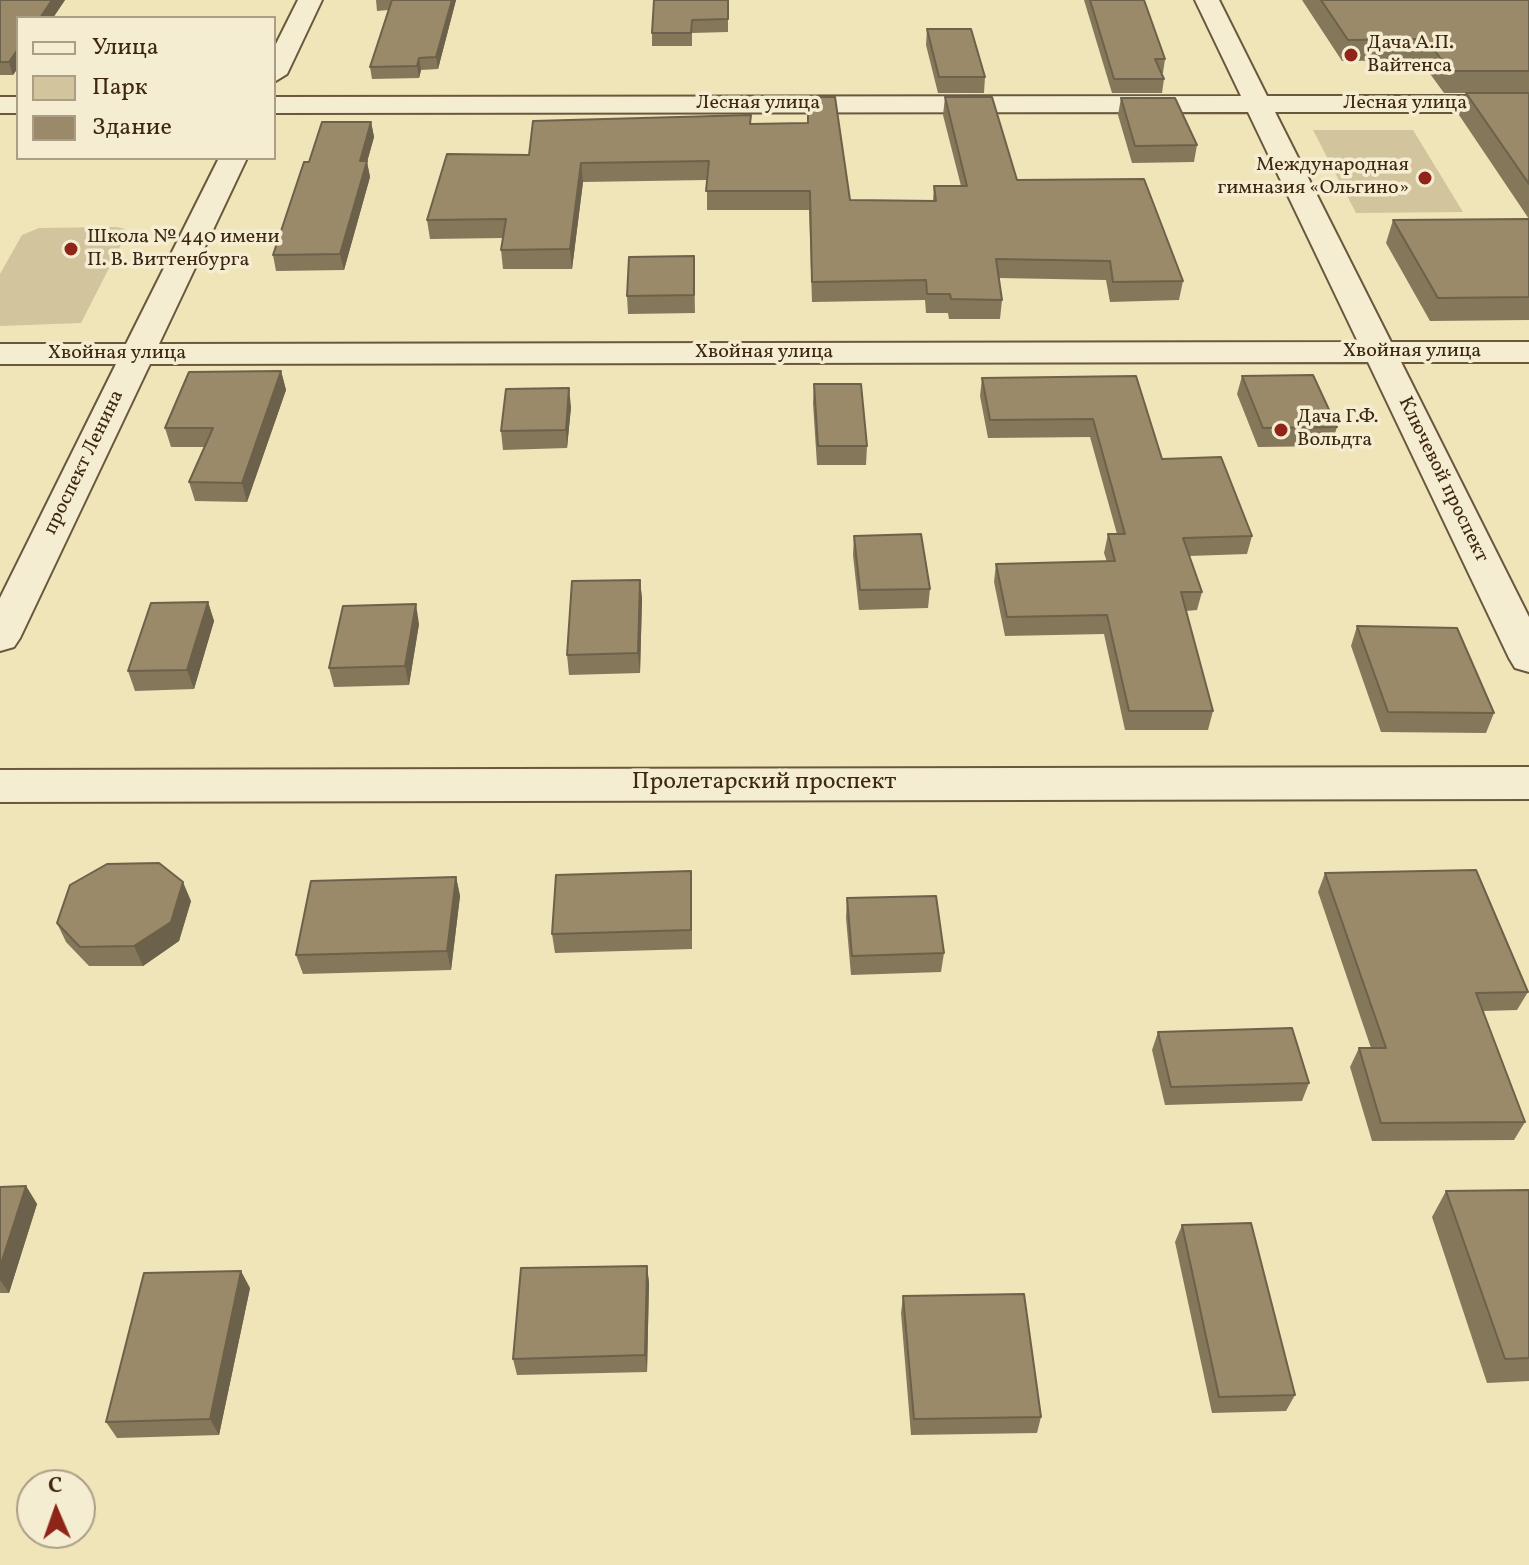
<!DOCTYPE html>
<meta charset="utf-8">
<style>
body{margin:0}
#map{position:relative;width:1529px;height:1565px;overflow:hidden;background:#f0e4b9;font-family:Vollkorn,serif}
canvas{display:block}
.legend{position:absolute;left:16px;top:16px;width:260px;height:144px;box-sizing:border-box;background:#f5edd2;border:2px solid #ac9e86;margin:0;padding:10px 14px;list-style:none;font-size:24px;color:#3e2813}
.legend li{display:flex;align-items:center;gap:16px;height:40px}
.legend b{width:40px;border:2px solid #ac9e86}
.north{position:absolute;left:16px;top:1469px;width:80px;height:80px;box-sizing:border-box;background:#f5edd2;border:2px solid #ac9e86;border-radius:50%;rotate:358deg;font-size:22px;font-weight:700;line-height:32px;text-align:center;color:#3e2813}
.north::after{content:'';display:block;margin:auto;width:28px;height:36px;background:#8f2418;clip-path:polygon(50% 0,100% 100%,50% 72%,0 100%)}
</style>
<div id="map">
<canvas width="1529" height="1565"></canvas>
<ul class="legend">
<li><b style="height:10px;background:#f5edd2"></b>Улица</li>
<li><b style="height:22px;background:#d2c49d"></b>Парк</li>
<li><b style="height:22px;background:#9b8a69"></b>Здание</li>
</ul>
<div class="north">С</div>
</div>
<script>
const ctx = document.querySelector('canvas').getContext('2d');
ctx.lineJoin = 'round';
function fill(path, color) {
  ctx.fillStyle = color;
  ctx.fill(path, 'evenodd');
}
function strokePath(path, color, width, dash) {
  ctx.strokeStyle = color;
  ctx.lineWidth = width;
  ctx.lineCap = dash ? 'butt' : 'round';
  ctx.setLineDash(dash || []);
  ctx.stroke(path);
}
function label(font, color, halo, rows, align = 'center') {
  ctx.font = font + ' Vollkorn,serif';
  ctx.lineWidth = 7;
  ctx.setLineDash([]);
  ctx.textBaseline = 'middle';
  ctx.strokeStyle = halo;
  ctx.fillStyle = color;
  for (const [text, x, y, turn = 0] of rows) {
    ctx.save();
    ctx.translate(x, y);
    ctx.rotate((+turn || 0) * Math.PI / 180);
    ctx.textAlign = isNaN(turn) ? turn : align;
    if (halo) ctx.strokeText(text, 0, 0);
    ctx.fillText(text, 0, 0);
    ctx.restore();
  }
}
fill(new Path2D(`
 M 1313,130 L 1413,130 L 1463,212 L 1356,213 Z
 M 116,227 L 125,229 L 127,233 L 81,323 L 0,326 L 0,274 L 22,235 L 39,228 Z`), '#d2c49d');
const minor = new Path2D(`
 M 298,0 L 322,0 L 287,74 L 274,82 L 274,48 Z
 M 1195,0 L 1219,0 L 1267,96 L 1529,96 L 1529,112 L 1275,112 L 1391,342 L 1529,342 L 1529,362 L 1401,362 L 1529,617 L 1529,672 L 1515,668 L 1509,658 L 1368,362 L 150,364 L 20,638 L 14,647 L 0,651 L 0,598 L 116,364 L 0,364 L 0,344 L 126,344 L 219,158 L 247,158 L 159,344 L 1358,342 L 1248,112 L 274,113 L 274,97 L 1241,96 Z
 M 0,97 L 18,97 L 18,113 L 0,113 Z
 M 1529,767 L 1529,799 L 0,802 L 0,770 Z`);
strokePath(minor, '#6a573c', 4);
fill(minor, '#f5edd2');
fill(new Path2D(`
 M 0,0 L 65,0 L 13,75 L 0,75 Z
 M 376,0 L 456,0 L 438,69 L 421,70 L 419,78 L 372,79 L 370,67 L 388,10 L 377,11 Z
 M 728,0 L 728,32 L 692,33 L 692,46 L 652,46 L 652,33 Z
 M 1084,0 L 1144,0 L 1165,59 L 1163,73 L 1162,73 L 1164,79 L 1162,93 L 1112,93 Z
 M 1302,0 L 1529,0 L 1529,93 L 1444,93 L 1420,60 L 1342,61 Z
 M 927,29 L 985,77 L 984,93 L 938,93 L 926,45 Z
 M 1466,93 L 1529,93 L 1529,320 L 1430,321 L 1386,243 L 1393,220 L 1529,219 L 1459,115 Z
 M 945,97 L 1017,180 L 1183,281 L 1179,300 L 1110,302 L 1106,280 L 999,278 L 1002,300 L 1000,319 L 949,319 L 948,313 L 926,313 L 925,300 L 812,302 L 809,210 L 707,210 L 707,180 L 583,182 L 572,269 L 503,269 L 501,250 L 503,238 L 430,239 L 427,220 L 529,155 L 751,124 L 807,123 L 808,98 L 850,200 L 933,201 L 934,186 L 961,186 L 943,115 Z
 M 1121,98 L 1197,145 L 1194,162 L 1132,163 L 1118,115 Z
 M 371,122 L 374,137 L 367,162 L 370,177 L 344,270 L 276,271 L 273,255 L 309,162 Z
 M 694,256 L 695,313 L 628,314 L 627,296 Z
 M 281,371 L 286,390 L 247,502 L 195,501 L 189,482 L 205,447 L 171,447 L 165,428 Z
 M 1136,376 L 1162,459 L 1252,536 L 1247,554 L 1189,556 L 1202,592 L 1197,610 L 1186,611 L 1213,711 L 1208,730 L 1125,730 L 1104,634 L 1005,636 L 994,582 L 996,564 L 1107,562 L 1104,553 L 1108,534 L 1117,534 L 1090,437 L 988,438 L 980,396 L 982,378 Z
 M 1242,376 L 1337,427 L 1331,446 L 1258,447 L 1237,394 Z
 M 814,384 L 867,446 L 866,465 L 817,465 L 813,403 Z
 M 571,407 L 567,448 L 503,450 L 501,431 Z
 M 854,536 L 930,589 L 928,608 L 859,610 L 853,555 Z
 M 640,580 L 642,599 L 640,673 L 569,675 L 567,655 Z
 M 208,602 L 214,621 L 194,689 L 135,691 L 128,671 Z
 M 419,624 L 409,685 L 334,687 L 329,668 Z
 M 1357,626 L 1494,713 L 1486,733 L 1381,732 L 1351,646 Z
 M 1325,873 L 1528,992 L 1517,1010 L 1483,1011 L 1525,1122 L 1514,1140 L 1372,1141 L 1350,1067 L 1359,1048 L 1371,1048 L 1318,892 Z
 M 456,877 L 460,896 L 451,970 L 303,974 L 296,955 Z
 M 692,891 L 692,949 L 555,953 L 552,934 Z
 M 847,898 L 944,953 L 941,972 L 851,975 L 846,918 Z
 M 191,901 L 179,941 L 143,966 L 89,966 L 66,942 L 57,923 Z
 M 1158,1032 L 1309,1083 L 1302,1101 L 1165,1105 L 1152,1050 Z
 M 26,1186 L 37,1204 L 9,1293 L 0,1293 L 0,1187 Z
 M 1529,1190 L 1529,1381 L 1487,1383 L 1432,1217 L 1446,1191 Z
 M 1182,1225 L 1295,1395 L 1286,1411 L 1212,1413 L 1175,1242 Z
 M 647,1266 L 649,1283 L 647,1372 L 517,1375 L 513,1359 Z
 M 250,1288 L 219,1435 L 117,1438 L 106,1422 Z
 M 903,1296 L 1041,1417 L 1037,1433 L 911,1435 L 901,1313 Z`), '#85775a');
fill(new Path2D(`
 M 52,0 L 65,0 L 53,18 L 40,18 Z
 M 452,0 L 456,0 L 438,69 L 436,57 Z
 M 18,49 L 18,68 L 13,75 L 9,62 Z
 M 419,58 L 421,70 L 419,78 L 417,66 Z
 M 371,122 L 374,137 L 367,162 L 370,177 L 344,270 L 340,254 L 360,161 Z
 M 581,163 L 583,182 L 572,269 L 570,249 Z
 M 281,371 L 286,390 L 247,502 L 242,483 Z
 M 569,388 L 571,407 L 567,448 L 566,430 Z
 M 640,580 L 642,599 L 640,673 L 638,653 Z
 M 208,602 L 214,621 L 194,689 L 187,670 Z
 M 416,604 L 419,624 L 409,685 L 405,666 Z
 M 456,877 L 460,896 L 451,970 L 447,951 Z
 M 183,882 L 191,901 L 179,941 L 143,966 L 134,946 Z
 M 26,1186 L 37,1204 L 9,1293 L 0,1280 L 0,1267 Z
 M 647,1266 L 649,1283 L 647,1372 L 645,1355 Z
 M 241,1271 L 250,1288 L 219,1435 L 210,1419 Z`), '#6c614a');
const building = new Path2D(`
 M 0,0 L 52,0 L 40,18 L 18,18 L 18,49 L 9,62 L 0,62 Z
 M 392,0 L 452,0 L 436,57 L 419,58 L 417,66 L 370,67 Z
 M 654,0 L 728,0 L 728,19 L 692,20 L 691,33 L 652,33 Z
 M 1090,0 L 1144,0 L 1165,59 L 1155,59 L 1164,79 L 1114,79 Z
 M 1321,0 L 1529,0 L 1529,71 L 1450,71 L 1426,39 L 1348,40 Z
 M 927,29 L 971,29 L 985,77 L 939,77 Z
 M 1466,93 L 1529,93 L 1529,184 Z
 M 818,97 L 835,97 L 850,200 L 936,201 L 934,186 L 967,186 L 945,97 L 992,97 L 1017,180 L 1144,179 L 1183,281 L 1113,282 L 1110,261 L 996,259 L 1002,300 L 951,299 L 950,294 L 927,294 L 926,280 L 812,282 L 810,191 L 706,191 L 709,161 L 581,163 L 570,249 L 501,250 L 506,219 L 427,220 L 447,154 L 529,155 L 533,121 L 751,115 L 750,124 L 808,123 L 808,98 Z
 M 1121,98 L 1175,98 L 1197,145 L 1135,146 Z
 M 322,122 L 371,122 L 360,161 L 367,161 L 340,254 L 273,255 L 304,162 L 309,162 Z
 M 1529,219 L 1529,297 L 1438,298 L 1393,220 Z
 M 694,256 L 694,295 L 627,296 L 629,257 Z
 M 281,371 L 242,483 L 189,482 L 213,428 L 165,428 L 189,372 Z
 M 1313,375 L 1337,427 L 1263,428 L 1242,376 Z
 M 1136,376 L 1162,459 L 1221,457 L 1252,536 L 1183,538 L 1202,592 L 1181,592 L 1213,711 L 1129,711 L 1107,615 L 1007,617 L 996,564 L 1115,561 L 1108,534 L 1125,534 L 1093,419 L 990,420 L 982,378 Z
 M 814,384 L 861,384 L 867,446 L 818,446 Z
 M 569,388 L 566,430 L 501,431 L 506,389 Z
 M 921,534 L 930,589 L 860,590 L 854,536 Z
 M 640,580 L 638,653 L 567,655 L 572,581 Z
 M 208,602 L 187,670 L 128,671 L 151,603 Z
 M 416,604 L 405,666 L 329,668 L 343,606 Z
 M 1357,626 L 1457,628 L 1494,713 L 1388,712 Z
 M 159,863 L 183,882 L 171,922 L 134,946 L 80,947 L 57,923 L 70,885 L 107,864 Z
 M 1476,870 L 1528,992 L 1476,993 L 1525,1122 L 1381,1123 L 1359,1048 L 1386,1048 L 1325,873 Z
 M 691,871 L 691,930 L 552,934 L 556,875 Z
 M 456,877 L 447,951 L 296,955 L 311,881 Z
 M 936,896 L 944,953 L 852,956 L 847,898 Z
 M 1292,1028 L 1309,1083 L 1171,1087 L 1158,1032 Z
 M 26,1186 L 0,1267 L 0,1187 Z
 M 1529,1190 L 1529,1358 L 1505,1359 L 1446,1191 Z
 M 1251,1223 L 1295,1395 L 1219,1397 L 1182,1225 Z
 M 647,1266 L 645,1355 L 513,1359 L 521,1268 Z
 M 241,1271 L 210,1419 L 106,1422 L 144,1273 Z
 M 1024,1294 L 1041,1417 L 914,1419 L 903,1296 Z`);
fill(building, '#9b8a69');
strokePath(building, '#6c614a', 2);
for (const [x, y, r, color] of [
 [1351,55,8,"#8f2418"],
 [1425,178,8,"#8f2418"],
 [71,249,8,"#8f2418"],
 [1281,430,8,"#8f2418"]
]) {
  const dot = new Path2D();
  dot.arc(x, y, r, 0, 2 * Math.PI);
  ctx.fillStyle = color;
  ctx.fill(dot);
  strokePath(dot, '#f5edd2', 3);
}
label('20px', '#3e2813', '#f5edd2', [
 ["Дача А.П.",1367,44],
 ["Вайтенса",1367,67],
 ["Международная",1409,166,"right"],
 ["гимназия «Ольгино»",1409,189,"right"],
 ["Школа № 440 имени",87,238],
 ["П. В. Виттенбурга",87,261],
 ["Дача Г.Ф.",1297,418],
 ["Вольдта",1297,441]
], 'left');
label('20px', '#3e2813', '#f5edd2', [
 ["Лесная улица",758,104],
 ["Лесная улица",1405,104],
 ["Хвойная улица",1412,352],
 ["Хвойная улица",764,353],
 ["Хвойная улица",117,354],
 ["проспект Ленина",85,463,-64],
 ["Ключевой проспект",1442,480,64]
]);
label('24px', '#3e2813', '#f5edd2', [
 ["Пролетарский проспект",764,784]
]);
</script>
